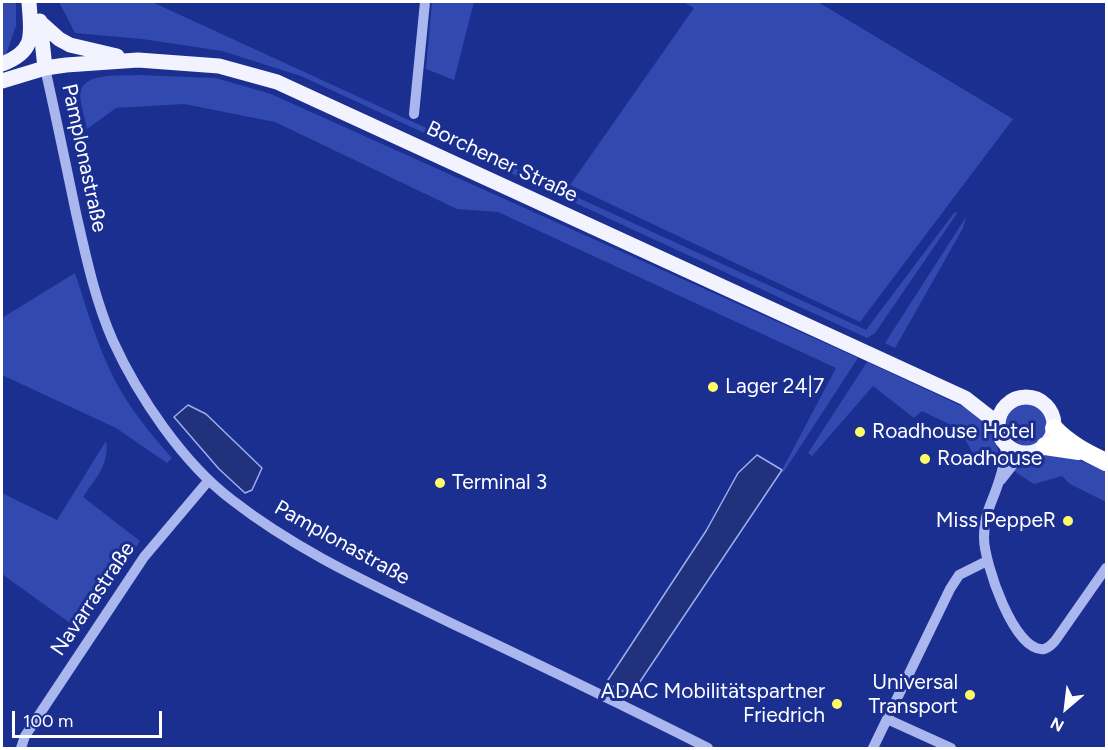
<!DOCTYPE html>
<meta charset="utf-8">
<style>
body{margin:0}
#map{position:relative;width:1108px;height:750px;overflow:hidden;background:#1b2f91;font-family:Figtree,sans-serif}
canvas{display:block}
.frame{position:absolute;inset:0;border:3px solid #fff;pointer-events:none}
.north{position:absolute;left:1036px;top:678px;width:60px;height:60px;-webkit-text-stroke:4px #1b2f91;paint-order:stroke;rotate:208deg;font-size:16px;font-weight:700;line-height:24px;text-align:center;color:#fff}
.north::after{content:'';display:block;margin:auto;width:21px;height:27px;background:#fff;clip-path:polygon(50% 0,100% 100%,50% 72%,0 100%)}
.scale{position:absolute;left:12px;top:711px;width:150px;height:27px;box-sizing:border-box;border:3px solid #fff;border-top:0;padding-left:8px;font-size:18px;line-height:21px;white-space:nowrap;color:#fff;-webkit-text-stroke:4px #1b2f91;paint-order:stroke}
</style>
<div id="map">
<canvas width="1108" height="750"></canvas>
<div class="frame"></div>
<div class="north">N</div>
<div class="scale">100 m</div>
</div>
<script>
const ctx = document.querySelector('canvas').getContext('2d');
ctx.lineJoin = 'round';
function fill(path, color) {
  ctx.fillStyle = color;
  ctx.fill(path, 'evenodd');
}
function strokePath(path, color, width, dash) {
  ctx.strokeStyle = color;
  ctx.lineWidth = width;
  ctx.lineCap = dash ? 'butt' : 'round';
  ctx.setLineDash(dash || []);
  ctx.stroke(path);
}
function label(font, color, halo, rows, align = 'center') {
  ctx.font = font + ' Figtree,sans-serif';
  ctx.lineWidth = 6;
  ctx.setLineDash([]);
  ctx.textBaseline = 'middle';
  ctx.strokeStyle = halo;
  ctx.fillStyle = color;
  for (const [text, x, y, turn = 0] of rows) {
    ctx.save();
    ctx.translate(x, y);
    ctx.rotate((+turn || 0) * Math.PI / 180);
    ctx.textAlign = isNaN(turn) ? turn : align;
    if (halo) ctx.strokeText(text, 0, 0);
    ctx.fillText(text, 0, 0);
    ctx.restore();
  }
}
fill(new Path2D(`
 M 2,2 L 16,2 L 16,26 L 6,54 L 2,56 Z
 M 59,2 L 152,2 L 866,330 L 954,213 L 958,212 L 875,333 L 867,338 L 301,76 L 222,51 L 142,39 L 75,33 Z
 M 432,2 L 474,2 L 454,80 L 426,69 Z
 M 683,2 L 818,2 L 1013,119 L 860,322 L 570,185 L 694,8 Z
 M 136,75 L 216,78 L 271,94 L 858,358 L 783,473 L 782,470 L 836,368 L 498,212 L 457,209 L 275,122 L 184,104 L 116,108 L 87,129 C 85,118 81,107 80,96 C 79,72 120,76 136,75 Z
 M 966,217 L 963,228 L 895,348 L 885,343 Z
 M 75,273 C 89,316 102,362 127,401 C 140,421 156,440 172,458 L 167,463 L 116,428 L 2,375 L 2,318 Z
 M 867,362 L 970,410 L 984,419 L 990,429 L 998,450 L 997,464 L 977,460 L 959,429 L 922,411 L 914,418 L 873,386 L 812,456 L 808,453 Z
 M1004 425a22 22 0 1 1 44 0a22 22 0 1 1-44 0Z
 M 106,441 C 110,464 95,479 83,497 L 140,541 L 81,631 L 2,574 L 2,493 L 57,520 Z
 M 1062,453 L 1106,471 L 1106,502 L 1070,484 L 1062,476 L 1034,484 L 1014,471 C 1027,459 1044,455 1062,453 Z`), '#3249b0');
const water = new Path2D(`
 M 188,405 L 206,414 L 262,468 L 252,490 L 245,493 L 219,469 L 174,417 Z
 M 757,455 L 782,470 L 631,695 L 606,683 L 706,531 L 738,473 Z`);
fill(water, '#22317c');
strokePath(water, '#9daef1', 1.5);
strokePath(new Path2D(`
 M 45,68 C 56,117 66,165 76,213 C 86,257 95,300 113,341 C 138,396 183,463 232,500 C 300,553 378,587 455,625 C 540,665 625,706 708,748
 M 414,114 L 425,2
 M 1006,445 C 1005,457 1003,470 999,481 C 992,504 984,512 984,538 C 984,562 1014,653 1044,649 C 1049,648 1052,644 1055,641 L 1106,568
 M 1001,480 L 1022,453
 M 887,719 L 951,748
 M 21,748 L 25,736 L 144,557 L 209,480
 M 873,748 L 950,589 L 959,575 L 987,561`), '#aab7ef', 10);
strokePath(new Path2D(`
 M 40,21 L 45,68
 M 40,22 L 59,39 L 70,45 L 117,56
 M 2,64 C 37,51 31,33 29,2
 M 2,81 L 45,68 L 66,65 L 138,60 L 219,66 L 277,82 L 965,398 L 997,423
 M998 425a28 28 0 1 1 56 0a28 28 0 1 1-56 0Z`), '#f2f3ff', 15);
strokePath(new Path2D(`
 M 1054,428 C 1069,444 1087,453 1106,462
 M 1045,446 L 1079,451`), '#fff', 18);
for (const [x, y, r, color] of [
 [713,387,6,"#fffb68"],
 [860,432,6,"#fffb68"],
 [925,459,6,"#fffb68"],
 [440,483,6,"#fffb68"],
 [1068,521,6,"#fffb68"],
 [970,695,6,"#fffb68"],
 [837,704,6,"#fffb68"]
]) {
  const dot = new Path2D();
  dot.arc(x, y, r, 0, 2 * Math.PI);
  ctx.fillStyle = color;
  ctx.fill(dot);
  strokePath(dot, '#1b2f91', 2);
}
label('21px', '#fff', '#1b2f91', [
 ["Pamplonastraße",84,158,78],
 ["Borchener Straße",502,162,25],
 ["Pamplonastraße",342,543,29],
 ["Navarrastraße",93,599,-56]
]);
label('21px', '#fff', '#1b2f91', [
 ["Lager 24|7",725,387],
 ["Roadhouse Hotel",872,432],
 ["Roadhouse",937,459],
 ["Terminal 3",452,483],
 ["Miss PeppeR",1056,521,"right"],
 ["Universal",958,683,"right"],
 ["Transport",958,707,"right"],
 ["ADAC Mobilitätspartner",825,692,"right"],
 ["Friedrich",825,716,"right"]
], 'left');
</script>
